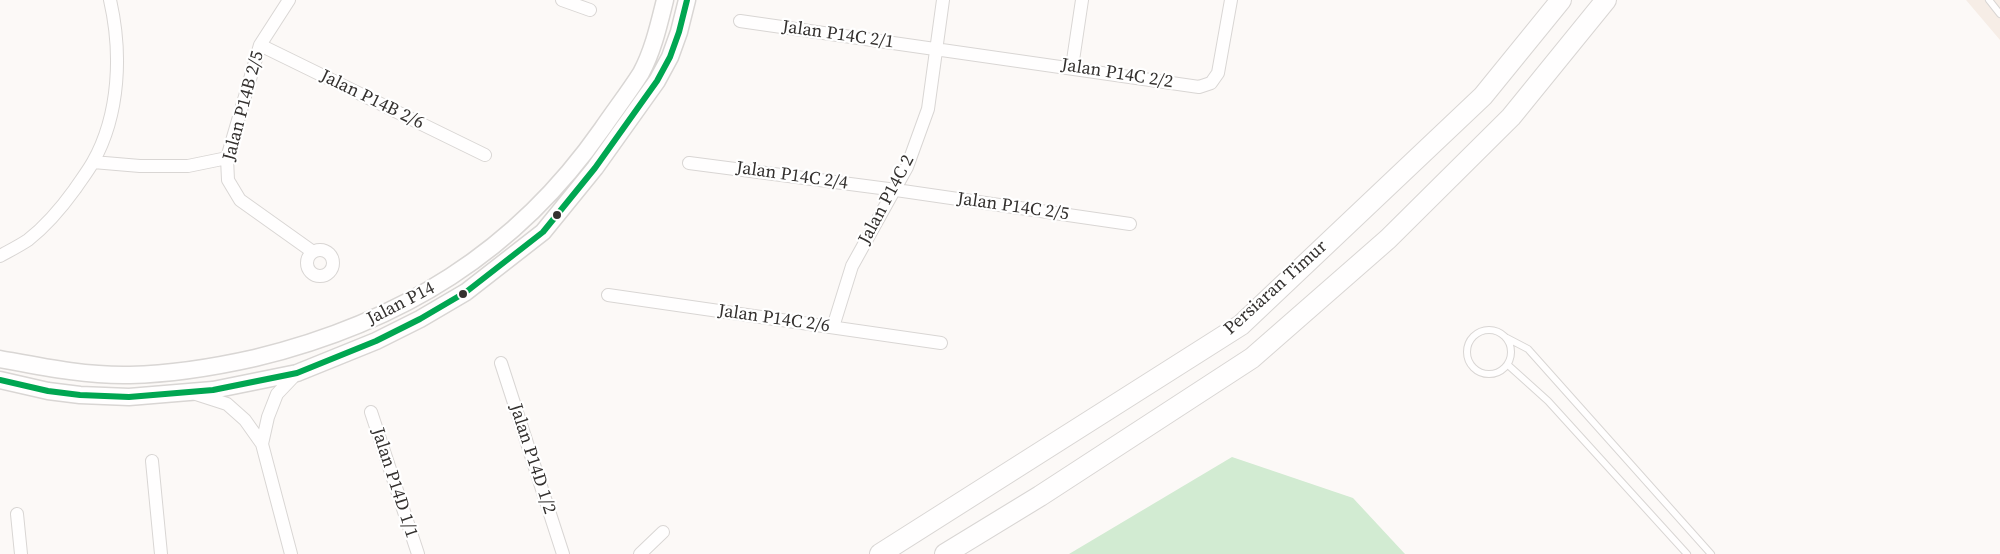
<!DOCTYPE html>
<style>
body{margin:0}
canvas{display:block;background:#fcf9f7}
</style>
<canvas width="2000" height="554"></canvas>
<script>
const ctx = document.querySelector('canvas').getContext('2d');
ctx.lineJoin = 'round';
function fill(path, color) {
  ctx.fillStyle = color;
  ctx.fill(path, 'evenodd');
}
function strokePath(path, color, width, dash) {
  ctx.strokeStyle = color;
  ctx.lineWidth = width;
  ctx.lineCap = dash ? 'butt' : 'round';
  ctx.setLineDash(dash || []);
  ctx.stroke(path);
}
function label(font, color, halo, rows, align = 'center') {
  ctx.font = font + ' "Source Serif 4",serif';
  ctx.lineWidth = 4.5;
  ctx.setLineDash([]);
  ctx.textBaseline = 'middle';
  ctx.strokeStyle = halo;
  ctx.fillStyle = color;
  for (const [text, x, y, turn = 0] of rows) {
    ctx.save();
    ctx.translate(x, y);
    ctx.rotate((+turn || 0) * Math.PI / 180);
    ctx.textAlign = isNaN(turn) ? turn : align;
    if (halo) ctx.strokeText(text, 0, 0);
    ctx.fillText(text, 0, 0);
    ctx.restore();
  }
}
fill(new Path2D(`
 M 1966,0 L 2000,0 L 2000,40 Z`), '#f6ede6');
fill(new Path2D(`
 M 1232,457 L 1353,498 L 1405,554 L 1069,554 Z`), '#d2ebd2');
const service = new Path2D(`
 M 1989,0 L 2000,14
 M1467 352a22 22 0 1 1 44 0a22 22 0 1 1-44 0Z
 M 1507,338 L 1528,349 L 1711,554
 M 1508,365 L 1548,401 L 1687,554`);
const minor = new Path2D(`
 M 289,0 L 260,45 L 227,158 L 228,180 L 240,200 L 313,252
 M 562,0 L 590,10
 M 740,21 L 1199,87 L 1211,83 L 1218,73 L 1231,0
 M 260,45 L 485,155
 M 1072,67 L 1082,0
 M 93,162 L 140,166 L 188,166 L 227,158
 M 689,163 L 896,190 L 1130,224
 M307 263a13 13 0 1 1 26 0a13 13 0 1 1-26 0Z
 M 0,256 C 9,251 19,246 28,240 C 46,226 62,207 75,189 C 81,180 88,171 93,162 C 120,114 122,52 110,0
 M 608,295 L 941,343
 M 833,327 L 852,266 L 907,167 L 928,109 L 943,0
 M 501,363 L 563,554
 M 196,394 L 227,404 L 245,420 L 262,444 L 291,554
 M 371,412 L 418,554
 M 262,444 L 268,417 L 277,394 L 297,373
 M 152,461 L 161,554
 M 17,514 L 21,554
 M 640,554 L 663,532`);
const secondary = new Path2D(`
 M 0,359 C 43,367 86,376 130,375 C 172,374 215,367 255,358 C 400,323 516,252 602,129 C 615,110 629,92 641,73 C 653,51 659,24 665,0
 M 0,380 L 48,391 L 80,395 L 129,397 L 213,390 L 297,373 L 376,341 L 420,319 L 466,292 L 543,232 L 595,168 L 657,81 L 670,57 L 679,32 L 687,0`);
const primary = new Path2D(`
 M 880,554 L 1241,325 L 1483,96 L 1561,0
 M 945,554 L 1040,496 L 1252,358 L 1388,239 L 1511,117 L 1606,0`);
strokePath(service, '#d9d6d4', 8);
strokePath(minor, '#d9d6d4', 14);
strokePath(secondary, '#d9d6d4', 19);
strokePath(primary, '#d9d6d4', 22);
strokePath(service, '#fffefe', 6);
strokePath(minor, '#fffefe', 12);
strokePath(secondary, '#fffefe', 16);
strokePath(primary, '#fffefe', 20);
strokePath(new Path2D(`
 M 0,380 L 48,391 L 80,395 L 129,397 L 213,390 L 297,373 L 376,341 L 420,319 L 466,292 L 543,232 L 595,168 L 657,81 L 670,57 L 679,32 L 687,0`), '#00a651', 6);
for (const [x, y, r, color] of [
 [557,215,5,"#34312f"],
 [463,294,5,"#34312f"]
]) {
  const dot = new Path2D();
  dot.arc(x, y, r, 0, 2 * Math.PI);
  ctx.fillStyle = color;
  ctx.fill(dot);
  strokePath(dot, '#fff', 2);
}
label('18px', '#34312f', '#fff', [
 ["Jalan P14C 2/1",838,35,8],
 ["Jalan P14C 2/2",1117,74,9],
 ["Jalan P14B 2/6",372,100,26],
 ["Jalan P14B 2/5",244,106,-75],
 ["Jalan P14C 2/4",792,176,8],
 ["Jalan P14C 2",887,200,-62],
 ["Jalan P14C 2/5",1013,207,8],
 ["Persiaran Timur",1276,288,-42],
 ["Jalan P14",401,304,-27],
 ["Jalan P14C 2/6",774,319,8],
 ["Jalan P14D 1/2",532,459,72],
 ["Jalan P14D 1/1",394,483,72]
]);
</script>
